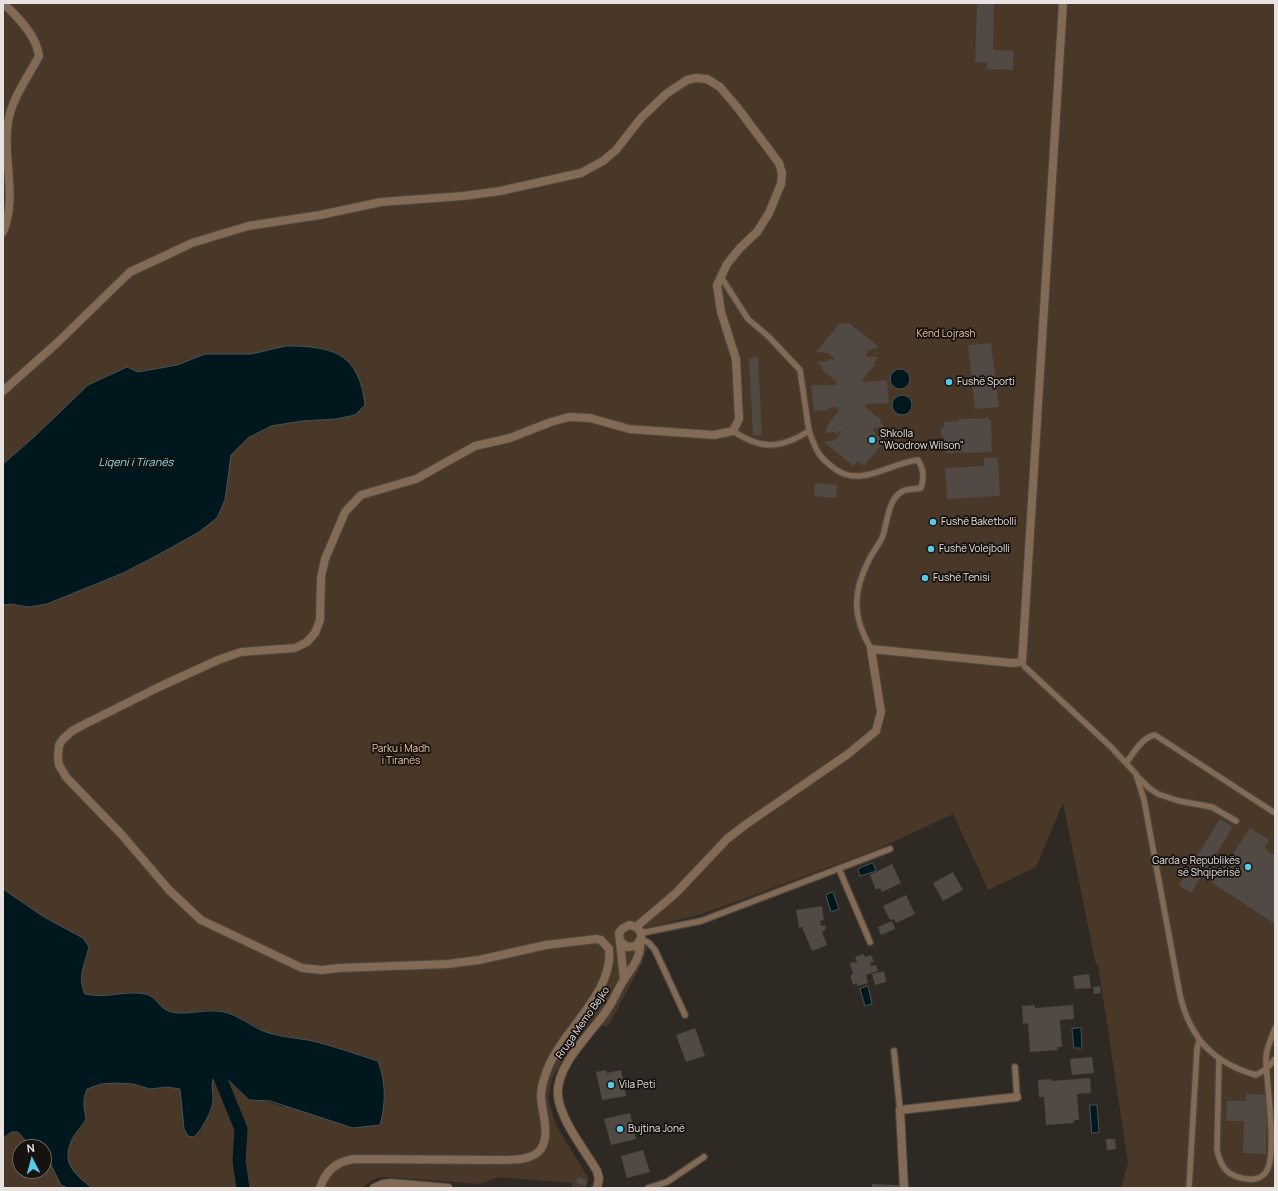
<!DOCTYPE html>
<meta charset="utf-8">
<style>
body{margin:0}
#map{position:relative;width:1278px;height:1191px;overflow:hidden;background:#2f2923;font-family:Manrope,sans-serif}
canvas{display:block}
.frame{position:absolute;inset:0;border:4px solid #e8e3e0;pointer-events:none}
.north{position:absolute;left:12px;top:1139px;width:40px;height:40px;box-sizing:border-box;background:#151210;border:1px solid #696663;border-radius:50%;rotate:354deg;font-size:11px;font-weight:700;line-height:16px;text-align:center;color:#e8e3e0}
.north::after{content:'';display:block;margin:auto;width:14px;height:18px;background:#58c9e4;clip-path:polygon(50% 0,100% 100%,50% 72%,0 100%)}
</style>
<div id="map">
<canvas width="1278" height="1191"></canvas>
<div class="frame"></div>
<div class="north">N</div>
</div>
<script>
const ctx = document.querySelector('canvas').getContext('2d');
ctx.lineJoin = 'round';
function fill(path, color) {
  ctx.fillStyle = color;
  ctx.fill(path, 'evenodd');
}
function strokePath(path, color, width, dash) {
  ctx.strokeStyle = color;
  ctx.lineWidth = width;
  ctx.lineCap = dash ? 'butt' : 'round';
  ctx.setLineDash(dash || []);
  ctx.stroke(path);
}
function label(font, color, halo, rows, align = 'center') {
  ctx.font = font + ' Manrope,sans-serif';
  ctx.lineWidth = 3.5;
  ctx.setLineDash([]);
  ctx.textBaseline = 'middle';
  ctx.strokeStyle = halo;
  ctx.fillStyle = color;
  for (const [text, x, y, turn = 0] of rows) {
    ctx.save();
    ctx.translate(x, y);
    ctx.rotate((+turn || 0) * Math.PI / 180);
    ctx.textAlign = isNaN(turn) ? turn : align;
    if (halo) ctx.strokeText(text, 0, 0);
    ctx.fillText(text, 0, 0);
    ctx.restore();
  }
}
fill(new Path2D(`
 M 3,3 L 1275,3 L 1275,1188 L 1121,1188 L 1128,1163 L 1098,964 L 1096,965 L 1063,803 L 1036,867 L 988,890 L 953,814 L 878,849 L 738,901 L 702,914 L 646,928 L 647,949 L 641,965 L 611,1021 L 606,1027 L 593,1019 L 562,1061 L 552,1079 L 548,1098 L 556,1125 L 589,1179 L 585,1188 L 572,1188 L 572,1183 L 498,1177 L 480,1184 L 387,1177 L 376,1178 L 361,1188 L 92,1188 C 76,1176 59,1161 72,1140 C 76,1133 83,1127 86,1119 L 83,1104 L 84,1097 L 87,1089 L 93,1086 L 116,1083 L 133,1084 L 150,1089 L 167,1087 L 181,1089 L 184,1129 L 201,1132 L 212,1091 L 212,1080 L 215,1075 L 222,1074 L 249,1100 L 261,1100 L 284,1107 L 309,1040 L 267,1033 L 243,1019 L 209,1010 L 184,1014 L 169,1012 L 161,1007 L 150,995 L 146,994 L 130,992 L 101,997 L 85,994 L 81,985 L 81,973 L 87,958 L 83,939 L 44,917 L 3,889 L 3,605 L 11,604 L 23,607 L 38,606 L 70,595 L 128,571 L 199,532 L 227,474 L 231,455 L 248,438 L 271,426 L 302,421 L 336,419 L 355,415 L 329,350 L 286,346 L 251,354 L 205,354 L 177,365 L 138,372 L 127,367 L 88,385 L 34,437 L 3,464 Z
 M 12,1132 C 22,1132 24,1137 27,1147 L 20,1147 L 20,1171 L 44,1171 L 44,1160 C 58,1163 54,1184 68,1188 L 3,1188 L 3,1138 Z`), '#493727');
const water = new Path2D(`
 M 286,346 C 333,346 359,353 365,405 L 355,415 L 336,419 L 302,421 L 271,426 L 248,438 L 231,455 L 225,500 L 217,518 L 199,532 L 156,556 L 123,573 L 47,604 L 29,607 L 11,604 L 3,605 L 3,464 L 34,437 L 88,385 L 127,367 L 138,372 L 177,365 L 205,354 L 251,354 Z
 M890 379a10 10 0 1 1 20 0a10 10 0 1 1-20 0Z
 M892 405a10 10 0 1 1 20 0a10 10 0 1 1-20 0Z
 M 873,863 L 876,871 L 860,876 L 858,869 Z
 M 3,889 L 44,917 L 83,938 L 89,947 C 85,964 77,977 85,994 C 109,999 123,990 145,994 C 157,996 159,1009 171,1012 C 190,1016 209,1007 228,1013 C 243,1018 254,1029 269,1033 C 282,1037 295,1038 308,1040 C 331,1045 355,1054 378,1061 C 386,1082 386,1103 380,1125 L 353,1128 L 270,1101 L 249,1100 L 222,1074 L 215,1075 C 210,1083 213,1091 213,1100 C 213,1110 201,1131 194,1137 L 188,1136 L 184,1129 L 180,1089 L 167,1087 L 150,1089 L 133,1084 L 116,1083 L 101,1084 L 87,1089 C 82,1100 84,1107 86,1119 C 82,1127 74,1133 71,1142 C 61,1164 77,1176 92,1188 L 68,1188 L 61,1185 L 50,1163 L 44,1160 L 44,1147 L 27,1147 L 25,1140 L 18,1132 L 12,1132 L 3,1138 Z
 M 833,892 L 839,909 L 831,912 L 826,895 Z
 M 868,986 L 872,1004 L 865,1006 L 860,989 Z
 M 1081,1028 L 1082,1048 L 1074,1048 L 1072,1029 Z
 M 1090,1105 L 1097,1105 L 1099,1132 L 1092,1133 Z`);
fill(water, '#00171d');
strokePath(water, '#465458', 1);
strokePath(new Path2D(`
 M 219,1075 L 241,1129 L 239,1161 L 243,1188`), '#00171d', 13);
fill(new Path2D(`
 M 977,3 L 994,3 L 993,50 L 1014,51 L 1013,70 L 987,69 L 987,62 L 975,62 Z
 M 849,323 L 879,347 L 865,351 L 868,353 L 865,355 L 868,357 L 878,357 L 874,363 L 876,364 L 862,380 L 865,382 L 887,380 L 889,403 L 867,404 L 865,407 L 881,420 L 880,422 L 885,427 L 875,428 L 873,431 L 876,433 L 875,435 L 888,437 L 864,466 L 858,461 L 853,466 L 824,442 L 835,440 L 841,432 L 840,431 L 837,434 L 834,432 L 824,433 L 828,427 L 827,426 L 839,410 L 836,407 L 828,408 L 828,410 L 814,411 L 811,385 L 835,385 L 837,382 L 821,369 L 823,367 L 816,362 L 828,361 L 830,358 L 833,361 L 835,359 L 828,353 L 816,352 L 839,324 Z
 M 991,343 L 999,407 L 975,409 L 968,345 Z
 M 758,357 L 762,435 L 753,435 L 749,358 Z
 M 989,418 L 989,420 L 991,420 L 992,452 L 945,453 L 944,437 L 941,437 L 941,428 L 944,427 L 944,422 L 959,421 L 959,419 Z
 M 984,458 L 998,458 L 1000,496 L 947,499 L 945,468 L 984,466 Z
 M 815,483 L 837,485 L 836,498 L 814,496 Z
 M 1220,819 L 1233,827 L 1191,893 L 1179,885 Z
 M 1250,828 L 1269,840 L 1264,848 L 1275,856 L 1275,924 L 1208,880 L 1222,860 L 1227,863 Z
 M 892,864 L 901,883 L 882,892 L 880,888 L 876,890 L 870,875 Z
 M 953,872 L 963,890 L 943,901 L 933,883 Z
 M 906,895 L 915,914 L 896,923 L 894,919 L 890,920 L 883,906 Z
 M 822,906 L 824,920 L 820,921 L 821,926 L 825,925 L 826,929 L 822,932 L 827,945 L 812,951 L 802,927 L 799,928 L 796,910 Z
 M 892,921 L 895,929 L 881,935 L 878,927 Z
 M 864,954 L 865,957 L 871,955 L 874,962 L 870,963 L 871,966 L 876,965 L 878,971 L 866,975 L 868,983 L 857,986 L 857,983 L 853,985 L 850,975 L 853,974 L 850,963 L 857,962 L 855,957 Z
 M 884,971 L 886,982 L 875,985 L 872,974 Z
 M 1089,974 L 1091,988 L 1075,989 L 1073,976 Z
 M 1100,986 L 1101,993 L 1094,994 L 1093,987 Z
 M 1035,1005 L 1035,1008 L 1073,1005 L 1074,1019 L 1060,1020 L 1062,1047 L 1057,1047 L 1058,1050 L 1030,1052 L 1028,1023 L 1023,1024 L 1022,1006 Z
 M 695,1028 L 705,1056 L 686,1062 L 676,1035 Z
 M 1092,1057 L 1094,1073 L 1072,1075 L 1070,1059 Z
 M 606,1070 L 607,1073 L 621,1070 L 626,1096 L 602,1100 L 596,1072 Z
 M 1090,1078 L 1091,1093 L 1077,1094 L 1079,1120 L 1074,1120 L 1074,1123 L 1046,1125 L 1044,1097 L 1039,1097 L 1038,1080 L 1051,1079 L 1052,1081 Z
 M 1246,1094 L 1267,1095 L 1266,1154 L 1243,1153 L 1244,1121 L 1226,1121 L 1227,1101 L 1246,1101 Z
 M 630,1113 L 636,1139 L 611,1145 L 604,1119 Z
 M 1106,1139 L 1115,1139 L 1116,1149 L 1107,1150 Z
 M 643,1150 L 650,1172 L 627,1178 L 621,1156 Z
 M 578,1177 L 587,1180 L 586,1186 L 576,1183 Z
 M 872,1184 L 899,1185 L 899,1188 L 872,1188 Z`), '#514a44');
const lane = new Path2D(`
 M 721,277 L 748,319 L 768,336 L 800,370 L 809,431 C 780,449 761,450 733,431
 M 809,431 C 816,450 818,457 835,469 C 861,488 890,463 918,460 C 924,470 924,477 921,488 C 916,489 908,489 903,491 C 887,499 888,523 882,538 C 878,546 872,553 868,562 C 852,594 853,618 871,649
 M 1025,667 L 1111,747 L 1136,774 L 1144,800 L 1180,995 C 1190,1038 1213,1063 1256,1075 L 1266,1069 L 1275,1059
 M 1126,763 C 1134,753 1142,737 1155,735 L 1275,813
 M 1137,776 L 1149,788 L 1158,794 L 1179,801 L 1212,807 L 1236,821
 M 839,869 L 870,942
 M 641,933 L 701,921 L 890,849
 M 641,939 L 649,943 L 655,950 L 685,1015
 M 894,1051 L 900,1110
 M 1219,1058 L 1217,1150 C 1220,1162 1223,1171 1235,1176 C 1245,1180 1259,1182 1266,1172 C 1278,1155 1266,1081 1266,1058 C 1266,1048 1272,1037 1275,1028
 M 1015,1067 L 1017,1097
 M 648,1188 L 667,1182 L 704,1157
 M 1189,1188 L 1197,1049 L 1199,1041`);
const street = new Path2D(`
 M 3,3 C 17,16 37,36 39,56 C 28,77 12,98 8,122 C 2,158 18,197 3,232
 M 3,391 L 57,343 L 130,272 L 173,252 L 192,243 L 248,226 L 320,215 L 381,202 L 463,196 L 500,191 L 581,173 L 603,161 L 616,150 L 641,118 L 666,94 L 687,80 L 696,78 L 707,79 L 720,87 L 737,107 L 779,163 L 782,173 L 781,184 L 769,213 L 757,232 L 740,248 L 727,264 L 717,285 L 721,312 L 736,359 L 739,419 L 733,431 L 714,435 L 642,430 L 629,429 L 590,418 L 569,417 L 551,422 L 510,438 L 475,446 L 416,479 L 361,495 L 345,512 L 325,559 L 321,577 L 320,620 L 315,633 L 307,642 L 295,648 L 241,652 L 218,660 L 159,687 L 85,724 L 72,731 L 63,739 L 59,745 L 58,757 L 59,765 L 66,777 L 122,835 L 169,890 L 201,920 L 302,968 L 322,970 L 339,968 L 448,964 L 479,960 L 546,945 L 596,939 L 601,940 L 609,949 C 614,991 565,1029 549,1065 C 545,1075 541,1085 541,1095 C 541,1111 551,1134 541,1149 C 533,1160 514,1160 501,1160 L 354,1159 C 336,1162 326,1170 320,1188
 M 636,927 L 676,893 L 727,839 L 745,825 L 848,754 L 876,731 L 881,712 L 871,649 L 1012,663 L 1022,662 L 1063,3
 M 620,941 L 627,947 L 636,946 L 641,939 C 642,931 638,926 629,925 L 622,929 L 619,933 L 624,979
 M 374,1188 L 383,1184 L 391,1183 L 448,1188
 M 597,1188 L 599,1179 L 597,1171 C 585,1151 560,1119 558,1096 C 555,1065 591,1034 607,1010 C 614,1000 618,988 625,978 C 633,966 642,956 640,940
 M 904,1188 L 900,1110 L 1017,1097`);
strokePath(lane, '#4d4741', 8);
strokePath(street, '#4d4741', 10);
strokePath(lane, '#836a54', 5.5);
strokePath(street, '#836a54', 8);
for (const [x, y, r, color] of [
 [949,382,4,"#58c9e4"],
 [872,440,4,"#58c9e4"],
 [933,522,4,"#58c9e4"],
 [931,549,4,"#58c9e4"],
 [925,578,4,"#58c9e4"],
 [1248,867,4,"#58c9e4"],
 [611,1085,4,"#58c9e4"],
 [620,1129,4,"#58c9e4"]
]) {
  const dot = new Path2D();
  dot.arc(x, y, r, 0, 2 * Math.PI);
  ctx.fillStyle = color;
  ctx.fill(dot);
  strokePath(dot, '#151210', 1.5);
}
label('10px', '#f1c69f', '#151210', [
 ["Kënd Lojrash",946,334],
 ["Parku i Madh",401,749],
 ["i Tiranës",401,761]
]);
label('10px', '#e8e3e0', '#151210', [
 ["Fushë Sporti",957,382],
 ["Shkolla",880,434],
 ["\"Woodrow Wilson\"",880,446],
 ["Fushë Baketbolli",941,522],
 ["Fushë Volejbolli",939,549],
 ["Fushë Tenisi",933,578],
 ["Garda e Republikës",1240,861,"right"],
 ["së Shqipërisë",1240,873,"right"],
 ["Vila Peti",619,1085],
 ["Bujtina Jonë",628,1129]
], 'left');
label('10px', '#e8e3e0', '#151210', [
 ["Rruga Memo Bejko",583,1023,-55]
]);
label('italic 11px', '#93d5e6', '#151210', [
 ["Liqeni i Tiranës",136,463]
]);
</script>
